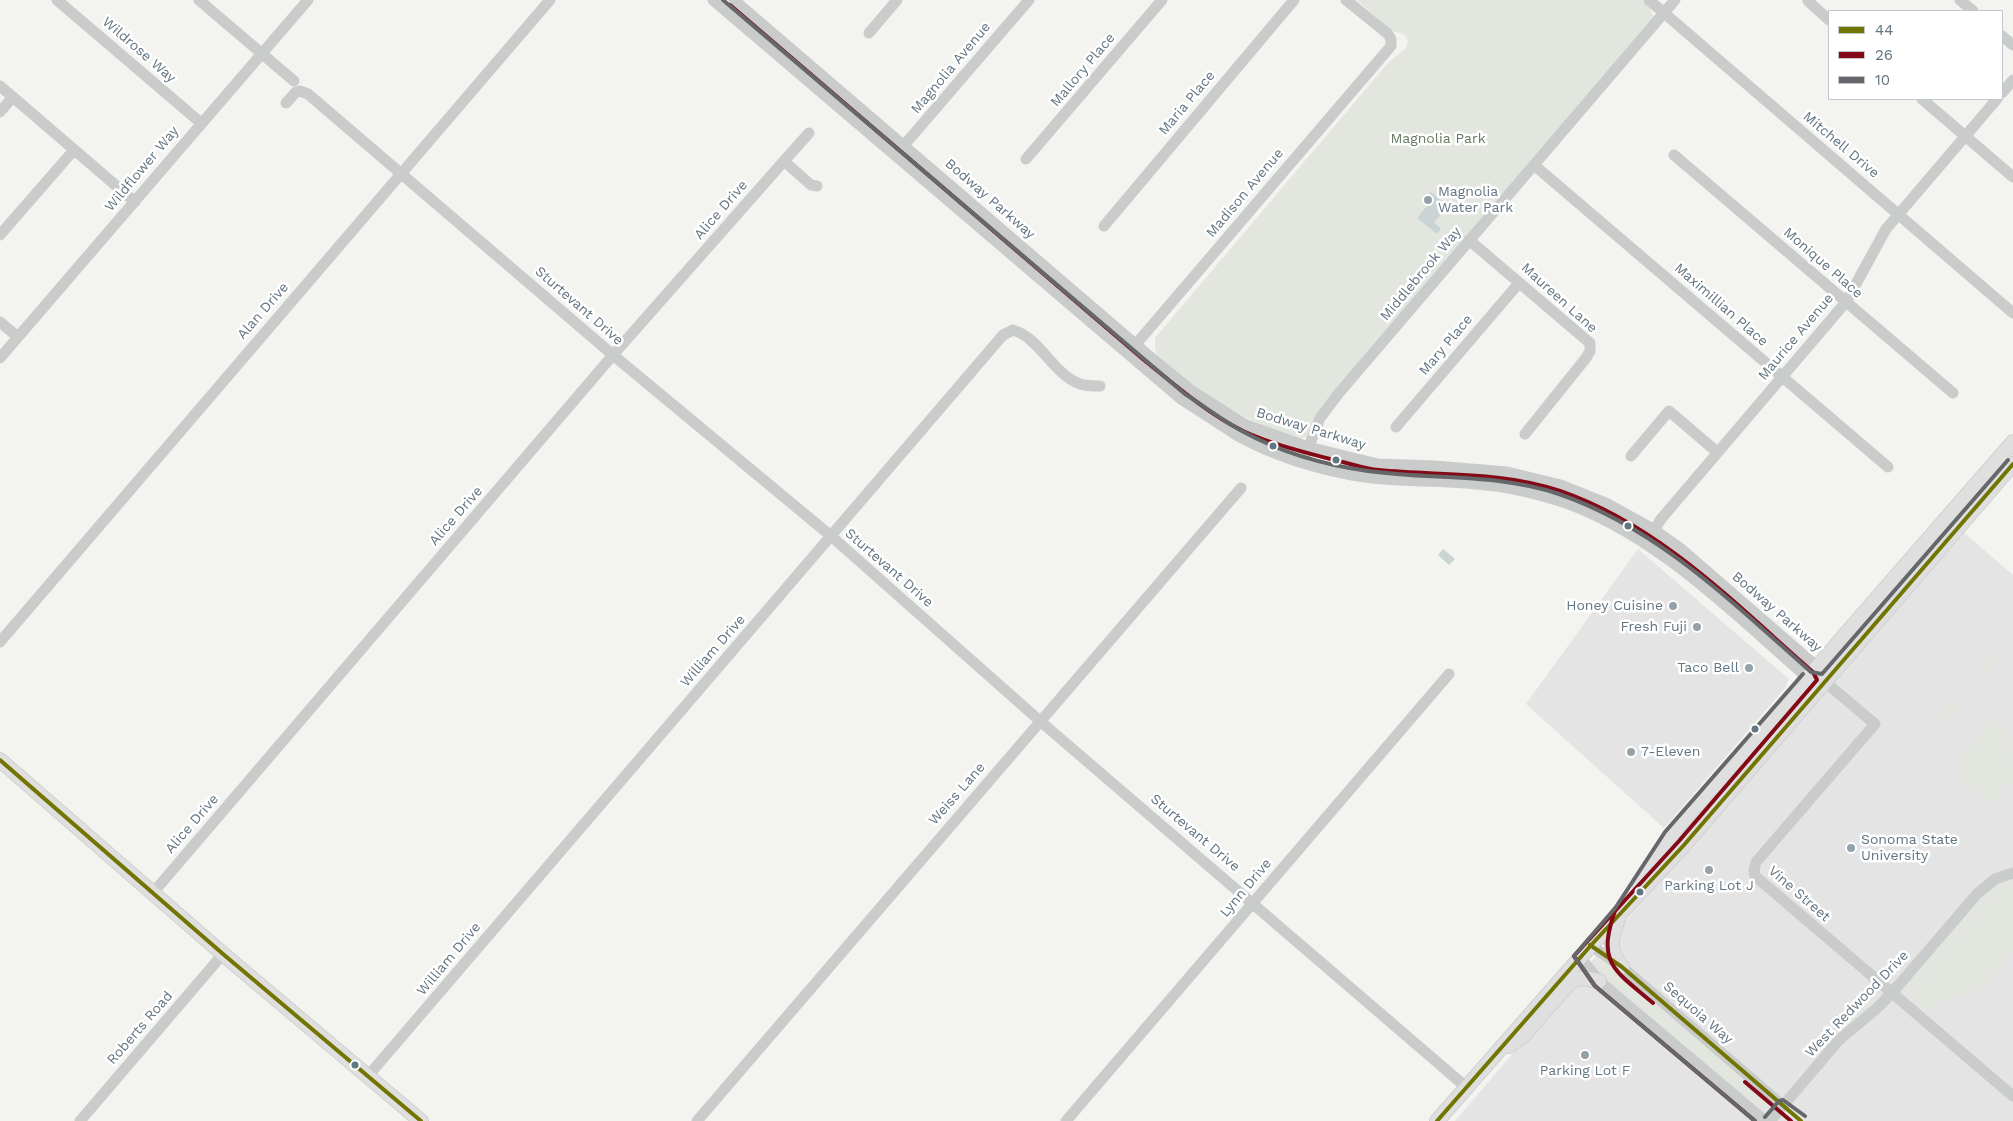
<!DOCTYPE html>
<style>
body{margin:0}
#map{position:relative;width:2013px;height:1121px;overflow:hidden;background:#f3f3f0;font-family:"Work Sans",sans-serif}
canvas{display:block}
.legend{position:absolute;left:1828px;top:10px;width:175px;height:90px;box-sizing:border-box;background:#fff;border:1px solid #c0c8cd;margin:0;padding:6px 9px;list-style:none;font-size:15px;color:#617582}
.legend li{display:flex;align-items:center;gap:10px;height:25px}
.legend b{width:25px;border:1px solid #c0c8cd}
</style>
<div id="map">
<canvas width="2013" height="1121"></canvas>
<ul class="legend">
<li><b style="height:6px;background:#727501"></b>44</li>
<li><b style="height:6px;background:#840916"></b>26</li>
<li><b style="height:6px;background:#65676a"></b>10</li>
</ul>
</div>
<script>
const ctx = document.querySelector('canvas').getContext('2d');
ctx.lineJoin = 'round';
function fill(path, color) {
  ctx.fillStyle = color;
  ctx.fill(path, 'evenodd');
}
function strokePath(path, color, width, dash) {
  ctx.strokeStyle = color;
  ctx.lineWidth = width;
  ctx.lineCap = dash ? 'butt' : 'round';
  ctx.setLineDash(dash || []);
  ctx.stroke(path);
}
function label(font, color, halo, rows, align = 'center') {
  ctx.font = font + ' "Work Sans",sans-serif';
  ctx.lineWidth = 5;
  ctx.setLineDash([]);
  ctx.textBaseline = 'middle';
  ctx.strokeStyle = halo;
  ctx.fillStyle = color;
  for (const [text, x, y, turn = 0] of rows) {
    ctx.save();
    ctx.translate(x, y);
    ctx.rotate((+turn || 0) * Math.PI / 180);
    ctx.textAlign = isNaN(turn) ? turn : align;
    if (halo) ctx.strokeText(text, 0, 0);
    ctx.fillText(text, 0, 0);
    ctx.restore();
  }
}
fill(new Path2D(`
 M 1961,530 L 2013,575 L 2013,1121 L 1455,1121 Z
 M 1638,549 L 1789,679 L 1785,688 L 1664,828 L 1526,704 Z`), '#e3e4e3');
fill(new Path2D(`
 M 1357,0 L 1642,0 L 1650,8 L 1654,18 L 1312,432 C 1307,436 1303,440 1296,439 C 1272,436 1171,376 1158,357 C 1155,351 1155,345 1155,338 L 1388,63 L 1405,49 L 1408,42 L 1405,35 L 1391,30 Z
 M 1992,654 L 2000,660 L 1984,678 L 1977,671 Z
 M 1952,698 L 1960,705 L 1944,722 L 1937,716 Z
 M 1993,720 L 2012,736 L 2013,785 L 2001,786 L 2002,800 L 1987,802 L 1956,774 L 1960,769 L 1955,764 Z
 M 2013,878 L 2013,880 L 1999,888 L 1910,990 L 1903,989 L 1983,895 L 1999,883 Z
 M 2013,882 L 2013,952 L 1985,989 L 1971,990 L 1960,997 L 1944,1001 L 1926,1013 L 1908,995 L 2001,889 Z
 M 1598,959 L 1604,959 L 1767,1099 L 1758,1109 L 1597,970 L 1595,964 Z
 M 1863,993 L 1867,996 L 1836,1029 L 1833,1028 Z
 M 1869,996 L 1880,997 L 1877,1002 L 1842,1031 L 1837,1031 Z`), '#e2e6de');
fill(new Path2D(`
 M 1431,192 L 1448,206 L 1434,222 L 1441,229 L 1437,234 L 1417,218 L 1431,201 L 1427,197 Z
 M 1443,549 L 1455,559 L 1449,565 L 1438,555 Z`), '#cad4d5');
const major = new Path2D(`
 M 0,760 L 223,954 L 421,1121
 M 1639,883 L 1670,836 L 2013,442
 M 1619,917 C 1611,938 1607,948 1622,967
 M 1509,1046 L 1523,1036 L 1571,981 L 1582,978 L 1599,981
 M 1437,1121 L 1593,943 L 1684,845 L 2013,464`);
strokePath(major, '#d1d1d1', 16);
strokePath(new Path2D(`
 M 57,0 L 201,123
 M 199,0 L 294,81
 M 713,0 L 1181,399 C 1200,411 1219,424 1238,436 C 1273,455 1313,468 1352,475 C 1392,483 1435,479 1476,484 C 1503,486 1531,492 1557,500 C 1653,531 1733,613 1808,678 L 1816,679
 M 734,0 L 1148,355 L 1192,391 L 1246,425 L 1308,447 L 1378,464 L 1435,466 L 1507,472 L 1561,485 L 1606,503 L 1653,529 L 1680,548 L 1808,659 L 1818,668 L 1824,681 L 1875,724 L 1756,862 L 1754,870 L 1755,876 L 2013,1096
 M 1649,0 L 2013,313
 M 1960,0 L 1973,11
 M 1808,1 L 1829,20
 M 869,33 L 897,0
 M 2002,36 L 2013,45
 M 0,86 L 135,202
 M 2002,93 L 2013,80
 M 1922,99 L 2013,177
 M 286,103 L 296,92 L 300,91 L 308,94 L 613,355 L 831,536 L 1040,721 L 1466,1087
 M 0,112 L 13,97
 M 900,150 L 1029,0
 M 1674,155 L 1953,393
 M 1026,159 L 1162,0
 M 784,161 L 809,133
 M 1534,165 L 1888,467
 M 1104,226 L 1294,0
 M 0,235 L 74,150
 M 1469,240 L 1590,343 L 1590,351 L 1586,358 L 1525,434
 M 0,322 L 18,337
 M 1131,350 L 1391,46 L 1391,39 L 1388,34 L 1346,0
 M 0,358 L 308,0
 M 1396,427 L 1519,283
 M 1306,454 L 1320,418 L 1339,393 L 1675,0
 M 1631,456 L 1669,411 L 1717,452
 M 1651,535 L 1661,519 L 1846,302 L 1886,229 L 1997,99
 M 0,642 L 550,0
 M 152,894 L 613,355 L 784,161 L 811,185 L 817,186
 M 1590,945 L 1622,967 L 1783,1106
 M 1580,957 L 1599,981 L 1765,1121
 M 368,1076 L 1003,335 L 1013,330 C 1040,338 1053,374 1080,384 C 1086,386 1094,386 1100,386
 M 80,1121 L 223,954
 M 697,1121 L 1241,488
 M 1066,1121 L 1449,674
 M 1770,1121 L 1839,1040 L 1876,1009 L 1891,994 L 1977,894 L 1995,879 L 2013,873`), '#cacccc', 11);
strokePath(major, '#dfdfe0', 14);
strokePath(new Path2D(`
 M 0,760 L 223,954 L 421,1121
 M 1590,945 L 1622,967 L 1801,1121
 M 1437,1121 L 1593,943 L 1684,845 L 2013,464`), '#727501', 4);
strokePath(new Path2D(`
 M 730,5 L 1144,360 C 1175,385 1207,413 1243,431 C 1271,444 1304,452 1334,460 C 1349,463 1364,469 1379,470 C 1440,476 1501,471 1560,491 C 1661,526 1735,604 1813,672 L 1817,680 L 1679,841 L 1574,956 L 1595,986 L 1755,1121
 M 1616,908 C 1596,963 1613,969 1653,1003
 M 1745,1082 L 1791,1121`), '#840916', 4);
strokePath(new Path2D(`
 M 723,0 L 1185,394 C 1204,406 1222,420 1242,431 C 1280,452 1325,465 1368,471 C 1432,480 1496,473 1559,494 C 1658,528 1734,604 1811,672 L 1822,674 L 2008,460
 M 1765,1117 L 1779,1101 L 1783,1100 L 1805,1116
 M 1755,1121 L 1595,986 L 1574,956 L 1616,907 L 1665,832 L 1803,674`), '#65676a', 4);
for (const [x, y, r, color] of [
 [1428,200,5,"#94a1a8"],
 [1273,446,4.5,"#617582"],
 [1336,460,4.5,"#617582"],
 [1628,526,4.5,"#617582"],
 [1673,606,5,"#94a1a8"],
 [1697,627,5,"#94a1a8"],
 [1749,668,5,"#94a1a8"],
 [1755,729,4.5,"#617582"],
 [1631,752,5,"#94a1a8"],
 [1851,848,5,"#94a1a8"],
 [1709,870,5,"#94a1a8"],
 [1640,892,4.5,"#617582"],
 [1585,1055,5,"#94a1a8"],
 [355,1065,4.5,"#617582"]
]) {
  const dot = new Path2D();
  dot.arc(x, y, r, 0, 2 * Math.PI);
  ctx.fillStyle = color;
  ctx.fill(dot);
  strokePath(dot, '#fff', 2);
}
label('14px', '#617582', '#fff', [
 ["Wildrose Way",139,50,41],
 ["Magnolia Avenue",951,68,-50],
 ["Mallory Place",1083,70,-50],
 ["Maria Place",1187,103,-50],
 ["Mitchell Drive",1841,145,40],
 ["Wildflower Way",142,169,-50],
 ["Madison Avenue",1245,193,-50],
 ["Bodway Parkway",990,199,41],
 ["Alice Drive",721,210,-49],
 ["Monique Place",1823,263,41],
 ["Middlebrook Way",1421,274,-50],
 ["Maureen Lane",1559,298,42],
 ["Maximillian Place",1721,305,41],
 ["Sturtevant Drive",579,306,41],
 ["Alan Drive",263,311,-49],
 ["Maurice Avenue",1796,337,-50],
 ["Mary Place",1446,345,-50],
 ["Bodway Parkway",1311,429,17],
 ["Alice Drive",456,516,-49],
 ["Sturtevant Drive",889,568,41],
 ["Bodway Parkway",1777,612,41],
 ["William Drive",713,651,-49],
 ["Weiss Lane",957,794,-49],
 ["Alice Drive",192,824,-49],
 ["Sturtevant Drive",1195,833,40],
 ["Lynn Drive",1246,888,-50],
 ["Vine Street",1799,894,41],
 ["William Drive",449,959,-50],
 ["West Redwood Drive",1857,1004,-46],
 ["Sequoia Way",1698,1013,41],
 ["Roberts Road",140,1028,-49]
]);
label('14px', '#667961', '#fff', [
 ["Magnolia Park",1438,139]
]);
label('14px', '#617582', '#fff', [
 ["Magnolia",1438,192],
 ["Water Park",1438,208],
 ["Honey Cuisine",1663,606,"right"],
 ["Fresh Fuji",1687,627,"right"],
 ["Taco Bell",1739,668,"right"],
 ["7-Eleven",1641,752],
 ["Sonoma State",1861,840],
 ["University",1861,856],
 ["Parking Lot J",1709,886,"center"],
 ["Parking Lot F",1585,1071,"center"]
], 'left');
</script>
